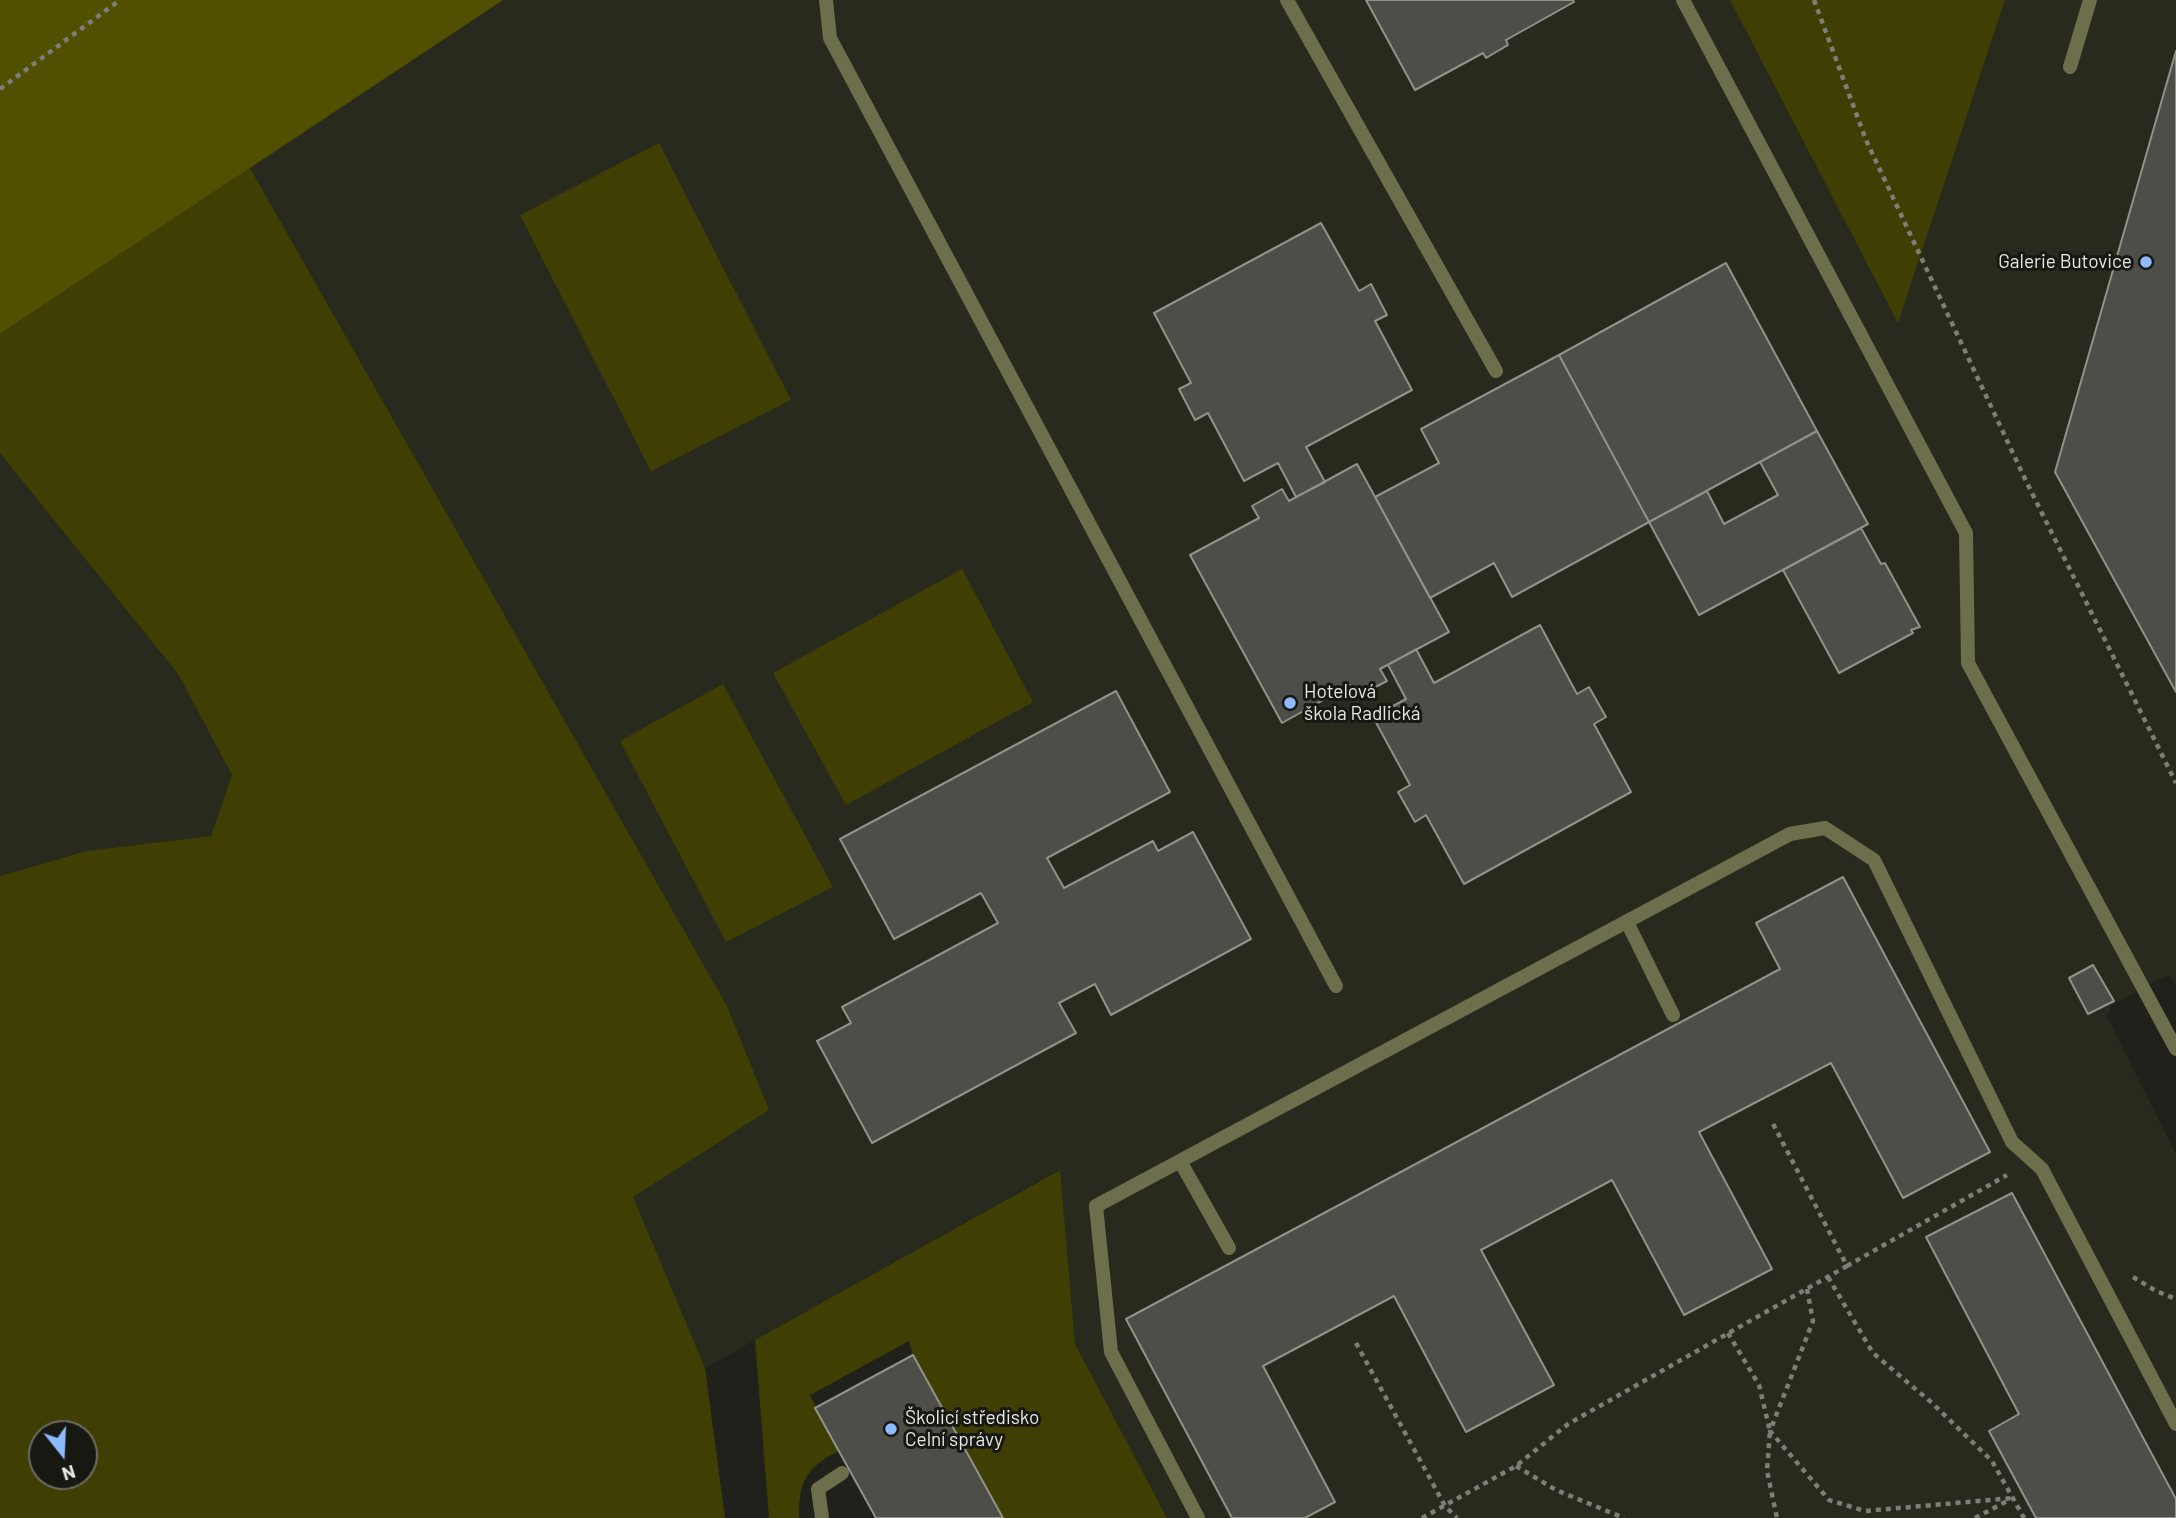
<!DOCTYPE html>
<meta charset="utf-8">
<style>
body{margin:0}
#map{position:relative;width:2176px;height:1518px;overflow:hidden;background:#21211b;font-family:Barlow,sans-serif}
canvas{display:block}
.north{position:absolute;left:28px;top:1420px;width:70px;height:70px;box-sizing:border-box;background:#181812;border:2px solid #6b6b66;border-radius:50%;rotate:162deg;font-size:19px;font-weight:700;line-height:28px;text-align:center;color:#e7e7e3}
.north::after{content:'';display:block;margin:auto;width:24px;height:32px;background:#8eb9fc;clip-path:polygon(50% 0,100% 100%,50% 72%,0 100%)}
</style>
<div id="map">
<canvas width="2176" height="1518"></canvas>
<div class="north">N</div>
</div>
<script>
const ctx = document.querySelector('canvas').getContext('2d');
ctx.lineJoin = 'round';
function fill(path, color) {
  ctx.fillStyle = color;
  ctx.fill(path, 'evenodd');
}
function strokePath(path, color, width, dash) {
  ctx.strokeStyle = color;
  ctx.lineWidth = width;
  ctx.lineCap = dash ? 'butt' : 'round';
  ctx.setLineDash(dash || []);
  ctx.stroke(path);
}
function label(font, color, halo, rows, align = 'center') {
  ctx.font = font + ' Barlow,sans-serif';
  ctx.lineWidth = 6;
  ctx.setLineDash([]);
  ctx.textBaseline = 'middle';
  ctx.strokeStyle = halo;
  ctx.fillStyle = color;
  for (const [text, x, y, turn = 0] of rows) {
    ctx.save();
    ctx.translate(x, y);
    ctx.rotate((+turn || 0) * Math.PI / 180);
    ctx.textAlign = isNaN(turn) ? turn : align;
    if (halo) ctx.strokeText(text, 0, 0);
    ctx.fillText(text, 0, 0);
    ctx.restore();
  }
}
fill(new Path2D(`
 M 503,0 L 1730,0 L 1898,322 L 2005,0 L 2176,0 L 2176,985 L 2169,974 L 2111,1006 L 2107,1017 L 2176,1154 L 2176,1518 L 1167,1518 L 1075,1344 L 1059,1170 L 705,1368 L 632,1197 L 769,1110 L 727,1006 L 250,168 Z
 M 0,453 L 178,674 L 232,775 L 211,836 L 86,851 L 0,876 Z`), '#292a1e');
fill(new Path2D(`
 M 1730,0 L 2005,0 L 1898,323 Z
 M 659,143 L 791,400 L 651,471 L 520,215 Z
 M 250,168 L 727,1006 L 769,1110 L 633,1197 L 705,1368 L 725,1518 L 0,1518 L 0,876 L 86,851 L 211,836 L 232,775 L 178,674 L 0,453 L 0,334 ZM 42,1434 L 84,1434 L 84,1476 L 42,1476 Z
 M 962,569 L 1033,702 L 846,805 L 773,673 Z
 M 723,684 L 833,887 L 726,942 L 620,741 Z
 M 1060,1170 L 1075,1344 L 1167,1518 L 1003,1518 L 913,1355 L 909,1341 L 810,1395 L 839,1451 C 807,1466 798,1483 799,1518 L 769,1518 L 755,1340 Z`), '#3f3f03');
fill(new Path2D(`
 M 0,0 L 503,0 L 0,334 Z`), '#505000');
const building = new Path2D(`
 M 1366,0 L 1573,0 L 1574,2 L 1506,40 L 1508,45 L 1486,58 L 1483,53 L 1415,90 Z
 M 2176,51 L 2176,692 L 2055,472 Z
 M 1321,223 L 1359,291 L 1371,284 L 1387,315 L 1375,321 L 1412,390 L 1306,447 L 1325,482 L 1296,497 L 1278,463 L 1244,481 L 1208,413 L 1195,420 L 1179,389 L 1191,383 L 1154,313 Z
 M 1726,263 L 1817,431 L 1649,522 L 1559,355 Z
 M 1559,355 L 1649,522 L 1512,597 L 1494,563 L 1430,598 L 1375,497 L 1439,463 L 1421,429 Z
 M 1817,431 L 1868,524 L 1699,615 L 1649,522 L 1707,491 L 1724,524 L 1778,495 L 1760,462 Z
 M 1357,464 L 1449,632 L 1380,669 L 1387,681 L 1356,697 L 1350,685 L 1282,723 L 1190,555 L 1259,518 L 1252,506 L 1282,489 L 1289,501 Z
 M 1861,528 L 1881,564 L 1885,563 L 1920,627 L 1911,630 L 1913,633 L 1839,673 L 1783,570 Z
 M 1540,625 L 1577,694 L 1589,687 L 1606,717 L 1594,724 L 1631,792 L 1464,884 L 1426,815 L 1415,822 L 1398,792 L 1410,785 L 1373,717 L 1406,699 L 1388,665 L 1416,649 L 1434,683 Z
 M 1116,691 L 1170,792 L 1047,858 L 1064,888 L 1153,841 L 1158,851 L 1193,832 L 1251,939 L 1111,1015 L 1095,984 L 1059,1003 L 1076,1033 L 872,1143 L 817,1041 L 851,1023 L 842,1007 L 998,923 L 981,893 L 894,939 L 840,839 Z
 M 1843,877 L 1990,1152 L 1903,1198 L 1831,1063 L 1699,1132 L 1772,1269 L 1684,1315 L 1612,1180 L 1481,1250 L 1554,1385 L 1466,1432 L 1394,1296 L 1263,1366 L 1335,1502 L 1305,1518 L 1232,1518 L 1126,1319 L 1780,969 L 1756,923 Z
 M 2093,965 L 2114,1001 L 2088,1014 L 2069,978 Z
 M 2012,1193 L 2176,1499 L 2176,1518 L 2036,1518 L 1989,1431 L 2019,1414 L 1926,1237 Z
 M 913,1355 L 1003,1518 L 876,1518 L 815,1408 Z`);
fill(building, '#4d4e47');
strokePath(building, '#91928a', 2);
strokePath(new Path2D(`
 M 1814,0 L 1866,140 L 2026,481 L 2176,783
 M 0,89 L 120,0
 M 1847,1266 L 2007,1175
 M 1828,1277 L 1873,1353 L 1932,1403 L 1992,1461 L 2024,1518
 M 2133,1277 L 2156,1291 L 2176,1299
 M 1807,1289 L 1813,1321 L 1770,1431 L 1829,1500 L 1865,1511 L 2013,1498
 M 1728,1333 L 1759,1385 L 1770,1431 L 1767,1471 L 1777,1518
 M 1356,1343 L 1445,1506 L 1457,1518
 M 1516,1466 L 1556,1490 L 1624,1518
 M 1422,1518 L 1516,1466 L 1568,1424 L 1847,1266 L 1771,1120
 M 1975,1518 L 2009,1500`), '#7e7e79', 4.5, [5, 5]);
strokePath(new Path2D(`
 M 826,0 L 830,38 L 1336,986
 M 1287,0 L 1496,371
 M 1683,0 L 1966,533 L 1968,663 L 2176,1049
 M 2070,67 L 2090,0
 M 1627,922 L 1673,1015
 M 1180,1161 L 1229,1248
 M 822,1518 L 818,1489 L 842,1473
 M 1198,1518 L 1111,1352 L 1096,1206 L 1790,834 L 1825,828 L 1874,860 L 2012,1142 L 2042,1169 L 2176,1424`), '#6d6e4b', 14);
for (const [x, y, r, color] of [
 [2146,262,7,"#8eb9fc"],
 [1290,703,7,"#8eb9fc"],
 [891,1429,7,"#8eb9fc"]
]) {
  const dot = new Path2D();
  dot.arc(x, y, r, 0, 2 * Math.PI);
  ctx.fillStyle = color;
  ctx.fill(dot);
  strokePath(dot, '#181812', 2.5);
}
label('19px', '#e7e7e3', '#181812', [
 ["Galerie Butovice",2132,262,"right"],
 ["Hotelová",1304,692],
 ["škola Radlická",1304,714],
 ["Školicí středisko",905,1418],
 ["Celní správy",905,1440]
], 'left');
</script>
